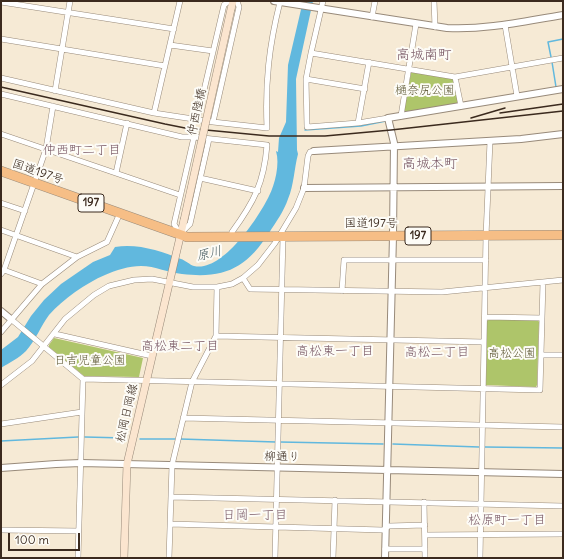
<!DOCTYPE html>
<meta charset="utf-8">
<style>
body{margin:0}
#map{position:relative;width:564px;height:559px;overflow:hidden;background:#f6ead5;font-family:Delius,sans-serif}
canvas{display:block}
.frame{position:absolute;inset:0;border:2px solid #3b2a1e;pointer-events:none}
.scale{position:absolute;left:8px;top:533px;width:72px;height:18px;box-sizing:border-box;border:2px solid #3b2a1e;border-top:0;padding-left:5px;font-size:12px;line-height:14px;white-space:nowrap;color:#3b2a1e;-webkit-text-stroke:3px #fdfcf7;paint-order:stroke}
</style>
<div id="map">
<canvas width="564" height="559"></canvas>
<div class="frame"></div>
<div class="scale">100 m</div>
</div>
<script>
const ctx = document.querySelector('canvas').getContext('2d');
ctx.lineJoin = 'round';
function fill(path, color) {
  ctx.fillStyle = color;
  ctx.fill(path, 'evenodd');
}
function strokePath(path, color, width, dash) {
  ctx.strokeStyle = color;
  ctx.lineWidth = width;
  ctx.lineCap = dash ? 'butt' : 'round';
  ctx.setLineDash(dash || []);
  ctx.stroke(path);
}
function label(font, color, halo, rows, align = 'center') {
  ctx.font = font + ' Delius,"Klee One",sans-serif';
  ctx.lineWidth = 4;
  ctx.setLineDash([]);
  ctx.textBaseline = 'middle';
  ctx.strokeStyle = halo;
  ctx.fillStyle = color;
  for (const [text, x, y, turn = 0] of rows) {
    ctx.save();
    ctx.translate(x, y);
    ctx.rotate((+turn || 0) * Math.PI / 180);
    ctx.textAlign = isNaN(turn) ? turn : align;
    if (halo) ctx.strokeText(text, 0, 0);
    ctx.fillText(text, 0, 0);
    ctx.restore();
  }
}
fill(new Path2D(`
 M 413,72 L 452,78 L 454,80 L 458,102 L 456,104 L 405,113 L 404,111 L 411,73 Z
 M 490,319 L 538,320 L 539,322 L 537,385 L 536,387 L 486,385 L 487,321 Z
 M 54,338 L 143,358 L 139,377 L 84,376 L 49,347 L 49,345 Z`), '#aec56a');
fill(new Path2D(`
 M 303,1 L 313,1 L 296,79 L 297,150 L 298,154 C 294,169 294,185 288,199 C 284,211 276,222 269,233 C 246,268 225,279 182,274 C 169,273 155,266 141,266 C 129,266 116,270 105,275 C 86,283 63,299 49,315 C 41,326 35,341 26,351 C 19,358 9,363 1,368 L 1,350 L 18,337 L 31,316 L 44,300 L 61,284 L 93,262 L 110,255 L 115,247 C 137,243 161,251 181,259 C 185,260 190,265 194,266 C 222,273 259,217 269,196 C 275,184 280,164 276,151 L 278,152 L 279,138 L 286,122 L 288,65 Z`), '#61b8de');
strokePath(new Path2D(`
 M 551,57 L 548,42 L 563,39
 M 552,62 L 556,87
 M 305,130 L 361,126 L 386,121
 M 85,437 L 125,438
 M 140,439 L 175,439
 M 180,439 L 276,442
 M 1,441 L 78,437
 M 280,442 L 383,444
 M 393,444 L 479,447
 M 485,447 L 563,448`), '#61b8de', 1.5);
const minor = new Path2D(`
 M 323,1 L 311,53 L 306,79 L 307,127 L 358,123 L 388,118
 M 434,1 L 435,27
 M 1,2 L 174,29
 M 372,17 L 375,1
 M 505,25 L 517,96
 M 1,39 L 165,66
 M 170,45 L 213,51
 M 311,53 L 455,77 L 563,58
 M 455,77 L 461,106
 M 1,78 L 154,113 L 213,122 L 267,128 C 265,82 269,46 280,2
 M 306,79 L 365,89
 M 55,91 L 70,1
 M 1,94 L 182,137 L 194,137 L 267,145 C 264,183 254,202 232,232
 M 154,113 L 180,1
 M 401,116 L 416,24
 M 197,120 L 224,5 L 229,1
 M 213,122 L 239,7 L 237,1
 M 358,123 L 369,62
 M 1,134 L 180,195
 M 194,137 L 174,224 L 180,234 L 190,224 L 209,139
 M 116,173 L 127,123
 M 200,178 L 258,191
 M 1,203 L 25,211
 M 1,230 L 77,257
 M 4,270 L 42,284
 M 1,274 L 4,270 L 46,149 L 53,106
 M 243,278 L 250,289 L 442,292 L 563,280
 M 342,291 L 344,260 L 486,260
 M 485,317 L 542,318
 M 12,320 L 83,379 L 540,390 L 543,282
 M 1,332 L 42,284 L 77,257 L 107,242 L 120,213
 M 55,334 L 152,356
 M 216,336 L 484,342
 M 541,355 L 563,355
 M 1,385 L 32,361 L 65,319 L 94,295 L 109,286 L 134,280 L 152,279 L 193,287 L 217,287 L 232,284 L 243,278 L 258,265 L 275,243 L 296,208 L 304,188 L 308,156 L 310,152 L 314,151
 M 183,418 L 563,427
 M 1,424 L 82,412
 M 171,497 L 563,506
 M 424,502 L 425,558
 M 170,524 L 383,530 L 389,526 L 425,525
 M 1,530 L 79,531
 M 425,535 L 563,534
 M 385,549 L 425,549
 M 78,558 L 83,379
 M 169,558 L 172,465 L 192,382 L 216,336 L 217,287
 M 275,558 L 283,237
 M 333,558 L 335,500
 M 480,558 L 486,236 L 490,141`);
const tertiary = new Path2D(`
 M 274,1 L 447,28 C 487,30 525,21 563,15
 M 314,151 L 521,139 L 563,134
 M 304,188 L 563,186
 M 1,311 L 12,320
 M 1,468 L 56,464 L 81,463 L 563,474
 M 385,558 L 393,236 L 394,143 L 388,118 L 563,89`);
const secondary = new Path2D(`
 M 231,9 L 233,1
 M 124,558 L 127,464 L 184,220`);
const trunk = new Path2D(`
 M 1,171 L 187,237 L 563,235`);
strokePath(minor, '#988a7a', 6);
strokePath(tertiary, '#988a7a', 8);
strokePath(secondary, '#988a7a', 8);
strokePath(trunk, '#988a7a', 10);
strokePath(minor, '#fff', 5);
strokePath(tertiary, '#fff', 6);
strokePath(secondary, '#fbe5cf', 7);
strokePath(trunk, '#f6be86', 9);
strokePath(new Path2D(`
 M 1,87 L 165,124 L 185,128 L 269,136 L 325,136 L 391,130 L 563,111
 M 500,113 L 563,104
 M 471,118 L 505,108`), '#3b2a1e', 1.5);
const secondaryBridge = new Path2D(`
 M 184,220 L 231,9`);
strokePath(secondaryBridge, '#988a7a', 8, []);
strokePath(secondaryBridge, '#fbe5cf', 7);
for (const [x, y, w] of [
 [91,203,26],
 [418,236,26]
]) {
  const box = new Path2D();
  box.roundRect(x - w / 2, y - 9, w, 18, 3);
  ctx.fillStyle = '#fdfcf7';
  ctx.fill(box);
  strokePath(box, '#3b2a1e', 1);
}
label('bold 11px', '#3b2a1e', null, [
 ["197",91,203],
 ["197",418,236]
]);
label('12px', '#5e5835', '#fdfcf7', [
 ["樋奈尻公園",425,91],
 ["高松公園",512,354],
 ["日吉児童公園",90,361]
]);
label('12px', '#3b2a1e', '#fdfcf7', [
 ["仲西陸橋",197,112,-77],
 ["国道197号",38,172,19],
 ["国道197号",371,224],
 ["松岡日岡線",127,413,-77],
 ["柳通り",282,457,1]
]);
label('13px', '#785764', '#fdfcf7', [
 ["仲西町二丁目",82,150],
 ["高松東二丁目",180,346],
 ["高松東一丁目",335,351],
 ["高松二丁目",437,352],
 ["日岡一丁目",255,515],
 ["松原町一丁目",507,520]
]);
label('italic 13px', '#485c61', '#fdfcf7', [
 ["原川",209,254,-13]
]);
label('14px', '#785764', '#fdfcf7', [
 ["高城南町",424,55],
 ["高城本町",430,164]
]);
</script>
